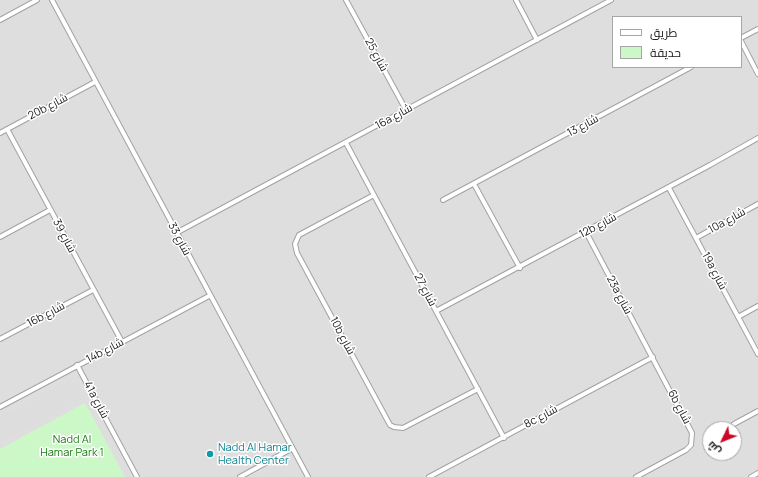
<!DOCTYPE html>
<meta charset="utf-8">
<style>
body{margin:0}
#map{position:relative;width:758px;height:477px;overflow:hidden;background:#f1ece8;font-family:Manrope,Cairo,sans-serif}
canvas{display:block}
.legend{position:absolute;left:612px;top:16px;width:130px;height:52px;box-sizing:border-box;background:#fff;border:1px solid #a6a6a6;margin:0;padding:5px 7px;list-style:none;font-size:12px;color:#212121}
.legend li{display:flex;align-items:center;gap:8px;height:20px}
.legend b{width:20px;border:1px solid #a6a6a6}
.north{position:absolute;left:702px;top:421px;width:40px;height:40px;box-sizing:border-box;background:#fff;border:1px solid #a6a6a6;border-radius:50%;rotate:227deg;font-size:11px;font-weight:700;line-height:16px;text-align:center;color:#212121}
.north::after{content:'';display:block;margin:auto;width:14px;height:18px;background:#cb0726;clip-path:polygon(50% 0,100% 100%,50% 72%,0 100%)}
</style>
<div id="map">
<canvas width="758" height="477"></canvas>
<ul class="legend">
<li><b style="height:5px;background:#fff"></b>طريق</li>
<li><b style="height:11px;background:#ccf8c8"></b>حديقة</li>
</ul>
<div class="north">ش</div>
</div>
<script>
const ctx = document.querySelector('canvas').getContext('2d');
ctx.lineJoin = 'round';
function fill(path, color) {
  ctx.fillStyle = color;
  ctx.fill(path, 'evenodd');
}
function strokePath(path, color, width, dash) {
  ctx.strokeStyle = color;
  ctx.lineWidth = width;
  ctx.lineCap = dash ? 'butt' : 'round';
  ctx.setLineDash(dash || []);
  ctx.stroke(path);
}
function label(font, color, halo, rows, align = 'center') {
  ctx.font = font + ' Manrope,Cairo,sans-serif';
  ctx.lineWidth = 3;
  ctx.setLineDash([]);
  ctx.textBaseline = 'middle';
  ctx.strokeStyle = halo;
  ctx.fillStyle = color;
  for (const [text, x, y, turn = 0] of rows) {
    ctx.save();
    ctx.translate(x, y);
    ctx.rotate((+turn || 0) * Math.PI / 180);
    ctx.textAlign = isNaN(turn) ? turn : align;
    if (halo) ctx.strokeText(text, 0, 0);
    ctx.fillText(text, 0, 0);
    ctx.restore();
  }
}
fill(new Path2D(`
 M 0,0 L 758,0 L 758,477 L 0,477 ZM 613,17 L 741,17 L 741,67 L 613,67 ZM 710,429 L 734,429 L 734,453 L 710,453 Z`), '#dfdede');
fill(new Path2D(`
 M 85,403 L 125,477 L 0,477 L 0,449 Z`), '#ccf8c8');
fill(new Path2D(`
 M 69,380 L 81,390 L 79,400 L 0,442 L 0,417 Z
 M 277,463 L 285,477 L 252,477 L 272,466 Z`), '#ddd');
const minor = new Path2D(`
 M 52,0 L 308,477
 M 346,0 L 406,110
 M 516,0 L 537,40
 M 0,20 L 37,0
 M 741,38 L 758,29
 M 741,41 L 758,74
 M 7,129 L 122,342
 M 0,133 L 95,82
 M 346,143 L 504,438
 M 474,184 L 520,268
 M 669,188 L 758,354
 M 374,195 L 299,235 L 295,244 L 297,253 L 390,425 L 394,427 L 403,428 L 478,389
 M 443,200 L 691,67
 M 586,232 L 692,433 L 691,445 L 686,450 L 636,477
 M 176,233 L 611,0
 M 0,237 L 50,210
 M 696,238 L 758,204
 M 436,311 L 710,165 L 758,138
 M 738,317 L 758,306
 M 0,339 L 93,290
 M 77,365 L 137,477
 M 0,407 L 209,296
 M 734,424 L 758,411
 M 240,477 L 291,449
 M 429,477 L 653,357
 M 751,477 L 758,473`);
strokePath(minor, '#a2a2a2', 6);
strokePath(minor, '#fff', 4);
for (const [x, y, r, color] of [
 [210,454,4,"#0f9aa8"]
]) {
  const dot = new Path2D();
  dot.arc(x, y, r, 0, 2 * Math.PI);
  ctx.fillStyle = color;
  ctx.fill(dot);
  strokePath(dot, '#fff', 1.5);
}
label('11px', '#212121', '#fff', [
 ["شارع 25",376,55,62],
 ["20b شارع",48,107,-28],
 ["16a شارع",394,117,-29],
 ["شارع 13",583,126,-28],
 ["10a شارع",727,221,-29],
 ["12b شارع",598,226,-28],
 ["شارع 39",64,236,62],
 ["شارع 33",179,239,62],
 ["19a شارع",714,271,62],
 ["شارع 27",425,290,62],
 ["23a شارع",619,295,62],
 ["16b شارع",46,315,-28],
 ["10b شارع",342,336,62],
 ["14b شارع",105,351,-28],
 ["41a شارع",96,400,62],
 ["6b شارع",679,407,62],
 ["8c شارع",541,417,-28]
]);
label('11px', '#187e10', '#fff', [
 ["Nadd Al",72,440],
 ["Hamar Park 1",72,453]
]);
label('11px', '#0d838f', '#fff', [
 ["Nadd Al Hamar",218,448],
 ["Health Center",218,461]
], 'left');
</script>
